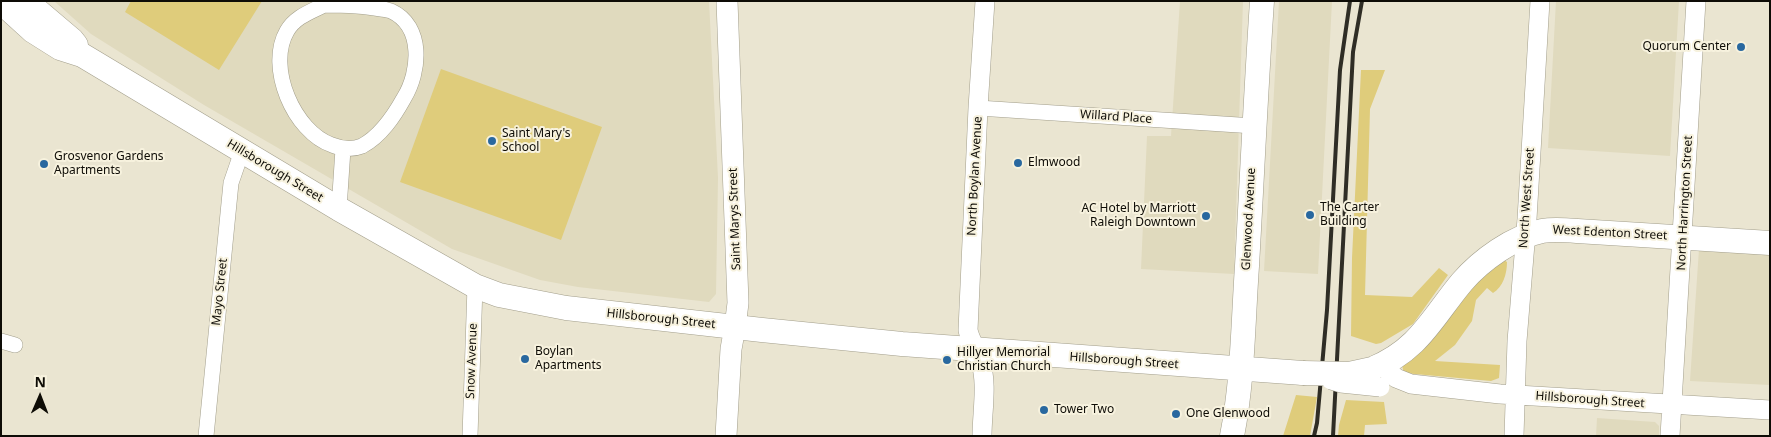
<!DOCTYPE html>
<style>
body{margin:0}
#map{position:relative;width:1771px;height:437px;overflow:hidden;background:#eae5d1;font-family:"Noto Sans",sans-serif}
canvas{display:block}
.frame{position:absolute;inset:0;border:2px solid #0e0c06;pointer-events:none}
.north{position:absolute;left:15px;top:372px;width:50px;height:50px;-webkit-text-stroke:4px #f7f2de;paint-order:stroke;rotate:1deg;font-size:14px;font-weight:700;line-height:20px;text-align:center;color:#0e0c06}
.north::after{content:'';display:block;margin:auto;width:18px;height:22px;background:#0e0c06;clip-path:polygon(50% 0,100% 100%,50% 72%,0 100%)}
</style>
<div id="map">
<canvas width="1771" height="437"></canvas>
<div class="frame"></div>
<div class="north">N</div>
</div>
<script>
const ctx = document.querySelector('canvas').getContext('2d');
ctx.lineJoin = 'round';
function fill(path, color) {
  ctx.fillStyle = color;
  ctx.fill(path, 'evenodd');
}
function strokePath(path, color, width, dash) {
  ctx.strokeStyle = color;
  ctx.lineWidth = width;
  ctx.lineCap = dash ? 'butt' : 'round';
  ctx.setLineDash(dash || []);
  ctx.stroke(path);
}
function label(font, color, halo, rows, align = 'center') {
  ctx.font = font + ' "Noto Sans",sans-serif';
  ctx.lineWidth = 4;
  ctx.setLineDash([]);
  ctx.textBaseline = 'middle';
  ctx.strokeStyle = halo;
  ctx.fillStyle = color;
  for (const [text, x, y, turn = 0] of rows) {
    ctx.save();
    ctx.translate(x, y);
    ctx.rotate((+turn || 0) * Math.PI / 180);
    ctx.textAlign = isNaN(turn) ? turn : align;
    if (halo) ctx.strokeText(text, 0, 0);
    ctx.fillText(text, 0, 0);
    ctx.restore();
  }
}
fill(new Path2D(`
 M 54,1 L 709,1 L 718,178 L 716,294 L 709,302 L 578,287 L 540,280 L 452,249 L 204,105 L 91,34 Z
 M 1180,1 L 1243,1 L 1234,274 L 1141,269 L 1147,136 L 1171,136 Z
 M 1279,1 L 1332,1 L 1318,274 L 1264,271 Z
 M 1556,1 L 1679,1 L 1670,156 L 1548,148 Z
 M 1699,249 L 1770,255 L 1770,385 L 1690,381 Z
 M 1597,418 L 1655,422 L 1659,426 L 1659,436 L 1596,436 Z`), '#e0dabe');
fill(new Path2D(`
 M 131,1 L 262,1 L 219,70 L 125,12 Z
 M 441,69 L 602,127 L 561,240 L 400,182 Z
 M 1361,70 L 1385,70 L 1370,109 L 1365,295 L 1412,297 L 1439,268 L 1448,275 L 1413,324 L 1381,343 L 1376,344 L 1351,336 L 1352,258 Z
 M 1498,256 L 1507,262 C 1507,274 1503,287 1493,293 L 1487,288 L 1476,300 L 1472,321 L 1455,345 L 1435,361 L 1500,365 L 1499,378 L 1491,381 L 1404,373 L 1401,362 Z
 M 1296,395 L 1317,397 L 1310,436 L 1283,436 Z
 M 1346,400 L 1384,402 L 1387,424 L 1365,425 L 1364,436 L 1338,436 L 1339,425 Z`), '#dfcc7b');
const minor = new Path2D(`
 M 324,5 C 343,5 361,5 380,9 C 383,9 388,10 391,11 C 424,26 420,72 404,98 C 394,116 381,136 362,146 C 352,150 342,149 332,145 C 294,132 266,67 287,31 C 295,17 310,12 324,5 Z
 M 978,108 L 1254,126
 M 339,209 L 343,149
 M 1,341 L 15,345
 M 206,436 L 231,183 L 242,151
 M 470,436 L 475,286`);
const tertiary = new Path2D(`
 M 1382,365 L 1396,378 L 1411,384 L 1500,394 L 1770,410
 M 982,436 C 982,412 988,383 980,360 C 977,349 970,341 968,330 L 978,108 L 985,1
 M 1514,436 L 1517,341 L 1527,219 L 1540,1
 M 1670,436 L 1696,1`);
const secondary = new Path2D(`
 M 726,436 L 731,349 L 735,327 L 738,303 L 727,1`);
const primary = new Path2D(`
 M 26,1 L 72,40 L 76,45
 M 1,2 L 33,31 L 60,48 L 82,55 L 339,209 L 475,286 L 499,295 L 566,308 L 762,330 L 902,344 L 1303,373
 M 1372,369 C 1419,350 1432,318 1462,282 C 1481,260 1513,237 1542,231 C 1553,229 1565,230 1577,231 L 1770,243
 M 1232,436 C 1243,380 1243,323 1247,266 C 1252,178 1256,89 1262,1`);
strokePath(minor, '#a29e8b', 16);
strokePath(tertiary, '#a29e8b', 20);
strokePath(secondary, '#a29e8b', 22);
strokePath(primary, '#a29e8b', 25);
strokePath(minor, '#fff', 15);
strokePath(tertiary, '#fff', 19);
strokePath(secondary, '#fff', 21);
strokePath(primary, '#fff', 24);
strokePath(new Path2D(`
 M 1314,436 L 1317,423 L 1327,310 L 1340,70 L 1350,1
 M 1333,436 L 1353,52 L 1362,1`), '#2f2d25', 4);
const tertiaryBridge = new Path2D(`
 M 1331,380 L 1341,383 L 1380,387`);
const primaryBridge = new Path2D(`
 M 1303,373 L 1349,374 L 1372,369`);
strokePath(tertiaryBridge, '#a29e8b', 20, []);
strokePath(primaryBridge, '#a29e8b', 25, []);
strokePath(tertiaryBridge, '#fff', 19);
strokePath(primaryBridge, '#fff', 24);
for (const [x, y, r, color] of [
 [1741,47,5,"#29689f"],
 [492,141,5,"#29689f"],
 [1018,163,5,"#29689f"],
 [44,164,5,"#29689f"],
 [1310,215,5,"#29689f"],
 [1206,216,5,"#29689f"],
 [525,359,5,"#29689f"],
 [947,360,5,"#29689f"],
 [1044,410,5,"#29689f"],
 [1176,414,5,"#29689f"]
]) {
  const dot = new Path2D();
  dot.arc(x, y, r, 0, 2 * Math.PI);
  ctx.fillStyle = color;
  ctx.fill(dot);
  strokePath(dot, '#f7f2de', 2);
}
label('12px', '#0e0c06', '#f7f2de', [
 ["Quorum Center",1731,47,"right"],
 ["Saint Mary's",502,134],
 ["School",502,148],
 ["Grosvenor Gardens",54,157],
 ["Apartments",54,171],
 ["Elmwood",1028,163],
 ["The Carter",1320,208],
 ["Building",1320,222],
 ["AC Hotel by Marriott",1196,209,"right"],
 ["Raleigh Downtown",1196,223,"right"],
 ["Boylan",535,352],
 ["Apartments",535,366],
 ["Hillyer Memorial",957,353],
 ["Christian Church",957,367],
 ["Tower Two",1054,410],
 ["One Glenwood",1186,414]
], 'left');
label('12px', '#0e0c06', '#f7f2de', [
 ["Willard Place",1116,117,4],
 ["Hillsborough Street",275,171,31],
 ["North Boylan Avenue",975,176,-87],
 ["North West Street",1527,198,-86],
 ["North Harrington Street",1685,203,-87],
 ["Saint Marys Street",735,219,-92],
 ["Glenwood Avenue",1249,219,-87],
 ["West Edenton Street",1610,233,3],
 ["Mayo Street",220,292,-84],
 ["Hillsborough Street",661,319,6],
 ["Snow Avenue",472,361,-88],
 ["Hillsborough Street",1124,361,4],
 ["Hillsborough Street",1590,400,4]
]);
</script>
